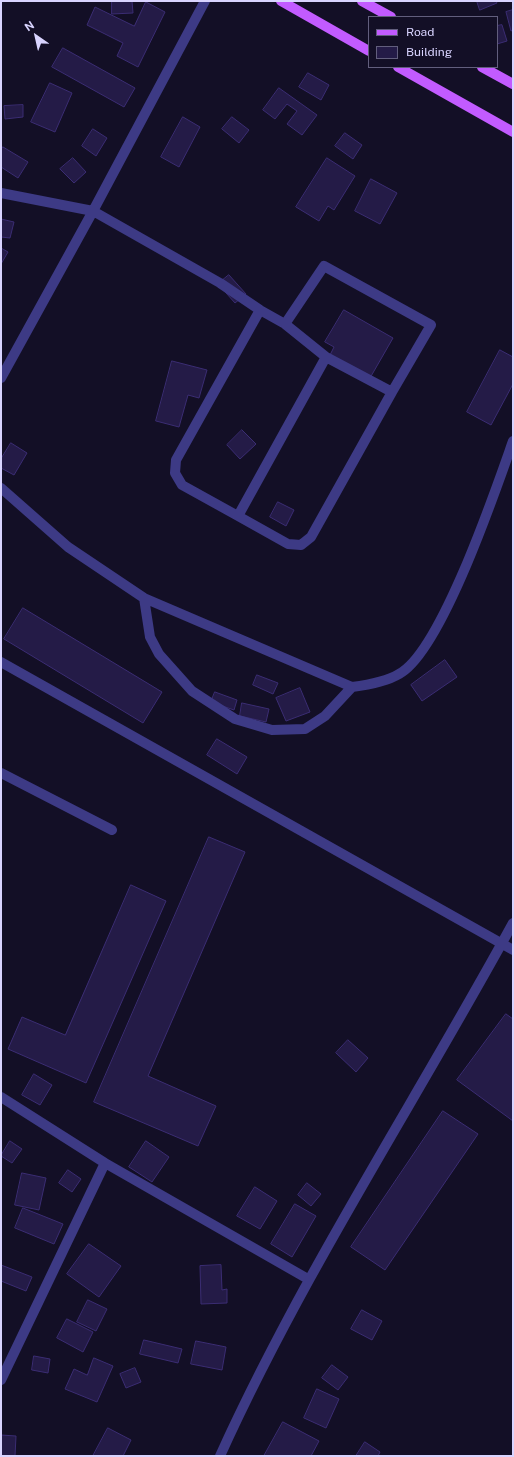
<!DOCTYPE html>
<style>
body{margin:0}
#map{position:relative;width:514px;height:1457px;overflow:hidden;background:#130f26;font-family:"Public Sans",sans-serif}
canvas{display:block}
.frame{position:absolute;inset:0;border:2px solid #d9d4ff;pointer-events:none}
.legend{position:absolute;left:368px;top:16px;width:130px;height:52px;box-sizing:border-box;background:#130f26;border:1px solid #625e7d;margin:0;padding:5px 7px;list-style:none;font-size:12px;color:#d9d4ff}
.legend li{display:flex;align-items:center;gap:8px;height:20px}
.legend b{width:20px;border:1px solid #625e7d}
.north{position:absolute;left:16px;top:16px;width:40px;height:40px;-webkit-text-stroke:3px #130f26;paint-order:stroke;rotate:326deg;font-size:11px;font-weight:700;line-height:16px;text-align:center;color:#d9d4ff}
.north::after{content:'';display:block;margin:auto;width:14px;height:18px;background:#d9d4ff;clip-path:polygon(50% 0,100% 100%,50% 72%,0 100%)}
</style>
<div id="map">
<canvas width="514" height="1457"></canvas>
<div class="frame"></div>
<ul class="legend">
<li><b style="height:5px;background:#c25bff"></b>Road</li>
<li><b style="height:11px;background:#241b47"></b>Building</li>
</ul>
<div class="north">N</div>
</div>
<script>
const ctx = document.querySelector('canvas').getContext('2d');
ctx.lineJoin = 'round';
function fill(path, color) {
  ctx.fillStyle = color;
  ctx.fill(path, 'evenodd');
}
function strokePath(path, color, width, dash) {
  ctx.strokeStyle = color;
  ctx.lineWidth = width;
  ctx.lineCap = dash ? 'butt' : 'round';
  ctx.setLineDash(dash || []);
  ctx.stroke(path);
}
const building = new Path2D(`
 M 112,1 L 132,1 L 133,13 L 112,14 Z
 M 477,1 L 496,1 L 497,3 L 480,10 Z
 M 146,2 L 165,12 L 138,67 L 117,56 L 123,43 L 87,25 L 95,7 L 134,26 Z
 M 513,10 L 513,30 L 511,31 L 506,12 Z
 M 502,25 L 507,41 L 497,44 L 497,26 Z
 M 63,48 L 135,88 L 124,107 L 52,67 Z
 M 308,73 L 329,85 L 321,100 L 299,87 Z
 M 50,83 L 72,93 L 55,132 L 31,122 Z
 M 279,88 L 317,115 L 302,135 L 287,124 L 297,111 L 287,104 L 275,119 L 263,110 Z
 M 23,105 L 23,117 L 5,119 L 4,106 Z
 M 183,117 L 200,127 L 179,167 L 161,157 Z
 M 232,117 L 249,130 L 239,143 L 222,129 Z
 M 93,129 L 107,138 L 96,156 L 82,146 Z
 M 345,133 L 362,145 L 353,159 L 335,146 Z
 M 3,147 L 28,162 L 18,178 L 1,167 L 1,150 Z
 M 73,158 L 86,172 L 74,183 L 60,169 Z
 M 327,158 L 355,176 L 334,210 L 328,206 L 319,221 L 296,207 Z
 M 371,179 L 397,193 L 380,224 L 355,211 Z
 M 1,219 L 14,222 L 10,238 L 1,237 Z
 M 1,248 L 8,252 L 1,264 Z
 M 229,275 L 246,294 L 235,303 L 218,284 Z
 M 344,310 L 393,338 L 370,378 L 330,355 L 334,347 L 325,342 Z
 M 500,350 L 513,357 L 513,384 L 491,425 L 467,412 Z
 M 172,361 L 207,370 L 199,398 L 188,395 L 179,427 L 156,421 Z
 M 242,430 L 256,444 L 240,459 L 227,445 Z
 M 11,443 L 27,453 L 14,475 L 1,468 L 1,459 Z
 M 278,502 L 294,510 L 286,526 L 270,517 Z
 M 23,608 L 162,692 L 143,723 L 4,639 Z
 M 445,660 L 457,677 L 422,701 L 411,685 Z
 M 257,675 L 278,683 L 273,694 L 253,685 Z
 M 300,688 L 310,712 L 286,721 L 276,698 Z
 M 215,692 L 237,700 L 234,710 L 211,702 Z
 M 242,703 L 269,709 L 266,722 L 240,716 Z
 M 217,739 L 247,757 L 237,774 L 207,755 Z
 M 209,837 L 245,852 L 148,1076 L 216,1106 L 198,1146 L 94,1102 Z
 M 131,885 L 166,901 L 86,1083 L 8,1049 L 22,1017 L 65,1035 Z
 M 506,1014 L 513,1019 L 513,1121 L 457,1080 Z
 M 348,1040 L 368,1058 L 356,1072 L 336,1053 Z
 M 34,1074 L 52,1085 L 40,1105 L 22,1095 Z
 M 443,1111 L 478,1134 L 385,1270 L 351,1247 Z
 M 10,1141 L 22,1149 L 12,1163 L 1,1156 Z
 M 146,1141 L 169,1157 L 152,1182 L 129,1167 Z
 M 68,1170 L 81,1179 L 72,1192 L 59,1183 Z
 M 22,1173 L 46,1178 L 39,1210 L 15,1205 Z
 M 307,1183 L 321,1194 L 311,1206 L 298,1195 Z
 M 255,1187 L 277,1201 L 260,1229 L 237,1216 Z
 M 295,1204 L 316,1216 L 292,1257 L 271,1244 Z
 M 23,1208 L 63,1224 L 54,1244 L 15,1228 Z
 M 89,1244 L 121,1266 L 99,1297 L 67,1274 Z
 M 1,1265 L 32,1277 L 26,1291 L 1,1281 Z
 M 221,1265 L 222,1290 L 227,1289 L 227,1303 L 201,1304 L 200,1266 Z
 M 88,1300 L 107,1309 L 96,1331 L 77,1322 Z
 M 362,1310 L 382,1321 L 372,1340 L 351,1329 Z
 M 67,1319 L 93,1332 L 83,1352 L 57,1338 Z
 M 144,1340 L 182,1349 L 178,1363 L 140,1354 Z
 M 196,1341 L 226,1347 L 222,1370 L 191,1364 Z
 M 34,1356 L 50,1359 L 48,1373 L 32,1370 Z
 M 94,1358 L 113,1366 L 97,1402 L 65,1389 L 74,1369 L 87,1375 Z
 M 332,1365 L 348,1377 L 338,1390 L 322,1378 Z
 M 135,1368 L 141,1382 L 126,1388 L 120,1374 Z
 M 317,1389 L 339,1399 L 326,1428 L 304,1418 Z
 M 283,1422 L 319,1441 L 311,1456 L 264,1456 Z
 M 108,1428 L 131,1440 L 123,1456 L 93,1456 Z
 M 1,1435 L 16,1436 L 15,1456 L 1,1456 Z
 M 365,1442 L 380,1452 L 378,1456 L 356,1456 Z`);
fill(building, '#241b47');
strokePath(building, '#3b2d73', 1);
strokePath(new Path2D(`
 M 1,193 L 93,211 L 220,283 L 260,310 L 285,324 L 326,357 L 392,392 L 311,537 L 301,545 L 288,544 L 238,516
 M 260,310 L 176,460 L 175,473 L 182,485 L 238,516 L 326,357
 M 285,324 L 324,266 L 431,325 L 392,392
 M 1,378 L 93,211 L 205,1
 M 1,488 L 68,547 L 144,598 L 352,687 C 367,685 386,682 399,674 C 441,652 496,489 513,441
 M 144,598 L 150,637 L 159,654 L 192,691 L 235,719 L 272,730 L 305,729 L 325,716 L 352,687
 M 1,662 L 513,950
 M 1,773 L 112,830
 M 1,1097 L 105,1163 L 308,1279
 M 1,1380 L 105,1163
 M 220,1456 C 304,1271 416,1101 513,923`), '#3d3a85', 10);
strokePath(new Path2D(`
 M 281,1 L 369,51
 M 362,1 L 391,17
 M 398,67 L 513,132
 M 482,67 L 513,84`), '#c25bff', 10);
</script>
